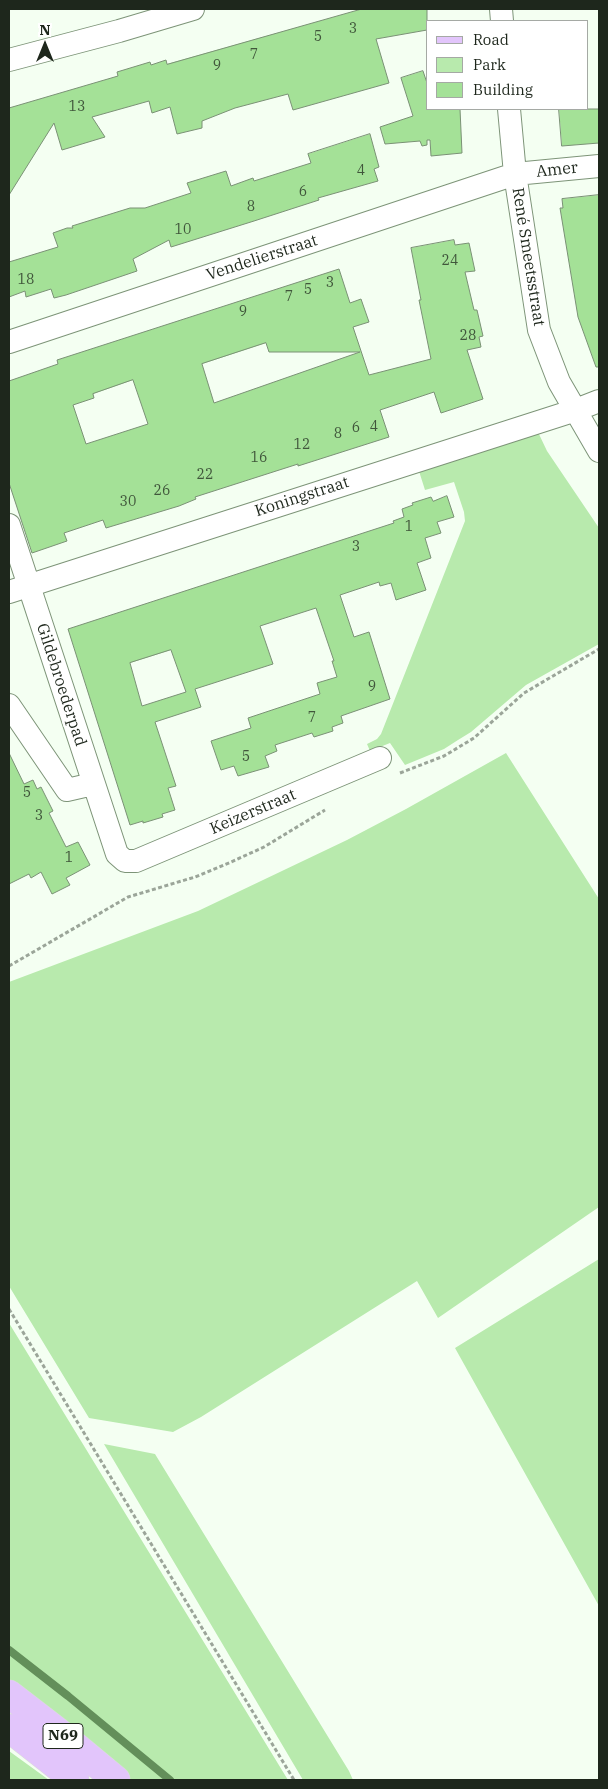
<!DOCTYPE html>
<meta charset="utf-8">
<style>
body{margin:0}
#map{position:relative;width:608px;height:1789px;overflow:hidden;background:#f4fff2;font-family:"IBM Plex Serif",serif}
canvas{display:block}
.frame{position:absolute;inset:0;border:10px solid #1e271c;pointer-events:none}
.legend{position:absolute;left:426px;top:20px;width:162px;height:90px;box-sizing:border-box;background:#fff;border:1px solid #a5a9a4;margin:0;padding:6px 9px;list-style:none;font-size:15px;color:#1e271c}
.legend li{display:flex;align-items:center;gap:10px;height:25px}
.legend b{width:25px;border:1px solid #a5a9a4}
.north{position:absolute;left:20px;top:20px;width:50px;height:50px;-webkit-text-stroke:4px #fff;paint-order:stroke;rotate:0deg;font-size:14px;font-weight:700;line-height:20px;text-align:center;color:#1e271c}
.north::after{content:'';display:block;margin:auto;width:18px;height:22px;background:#1e271c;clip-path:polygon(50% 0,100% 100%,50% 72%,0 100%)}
</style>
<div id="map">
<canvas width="608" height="1789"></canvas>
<div class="frame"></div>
<ul class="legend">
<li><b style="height:6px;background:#e2c5fb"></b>Road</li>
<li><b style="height:14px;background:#b8eaad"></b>Park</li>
<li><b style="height:14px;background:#a4e197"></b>Building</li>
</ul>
<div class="north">N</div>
</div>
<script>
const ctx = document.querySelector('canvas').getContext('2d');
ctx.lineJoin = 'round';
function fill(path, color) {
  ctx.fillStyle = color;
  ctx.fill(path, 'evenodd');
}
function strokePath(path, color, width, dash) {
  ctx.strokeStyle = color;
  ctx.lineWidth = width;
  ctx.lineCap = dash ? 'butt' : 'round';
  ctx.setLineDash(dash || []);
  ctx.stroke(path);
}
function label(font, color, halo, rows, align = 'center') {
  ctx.font = font + ' "IBM Plex Serif",serif';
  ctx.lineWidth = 5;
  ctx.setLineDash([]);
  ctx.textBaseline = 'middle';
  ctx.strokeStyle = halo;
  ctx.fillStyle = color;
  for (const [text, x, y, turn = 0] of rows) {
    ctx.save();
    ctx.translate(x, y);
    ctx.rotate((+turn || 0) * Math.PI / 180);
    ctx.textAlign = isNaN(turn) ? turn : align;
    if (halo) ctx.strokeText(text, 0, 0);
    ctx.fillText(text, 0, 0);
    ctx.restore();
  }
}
fill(new Path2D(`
 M 537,430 L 547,451 L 599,528 L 599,644 L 526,685 L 471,732 L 458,740 L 444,749 L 405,765 L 390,743 L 370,751 L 367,744 L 377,739 L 381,734 L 465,521 L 464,512 L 454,482 L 425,490 L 418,468 Z
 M 506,753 L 599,899 L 599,1207 L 438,1318 L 417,1281 L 201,1417 L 173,1432 L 89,1418 L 9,1286 L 9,982 L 198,911 L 347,840 L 406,809 Z
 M 599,1259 L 599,1606 L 455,1348 Z
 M 9,1323 L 288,1780 L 128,1780 L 9,1684 Z
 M 104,1444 L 155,1454 L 349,1771 L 353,1780 L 303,1780 Z
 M 9,1751 L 49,1780 L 9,1780 Z`), '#b8eaad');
strokePath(new Path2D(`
 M 9,1650 L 68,1696 L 170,1780`), '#638f5a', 8);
const building = new Path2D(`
 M 362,9 L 427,9 L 427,30 L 376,39 L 389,83 L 293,110 L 288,94 L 235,108 L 202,121 L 202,128 L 177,134 L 170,107 L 152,113 L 149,101 L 92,117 L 105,137 L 62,150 L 54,123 L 9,195 L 9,108 L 118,76 L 117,72 L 150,62 L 151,65 L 166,60 L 167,64 Z
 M 423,71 L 427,83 L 427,109 L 460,109 L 462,153 L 431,156 L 430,140 L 427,140 L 427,145 L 422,146 L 420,141 L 385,144 L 380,127 L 413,116 L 401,78 Z
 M 559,109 L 599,109 L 599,143 L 562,146 Z
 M 370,134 L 379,167 L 374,169 L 378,181 L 318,198 L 319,200 L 254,221 L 171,247 L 169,240 L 133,259 L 137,271 L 66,295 L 54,298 L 51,289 L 26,297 L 25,291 L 9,297 L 9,262 L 58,247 L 53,233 L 67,228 L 73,228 L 72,226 L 130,208 L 145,208 L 191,193 L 187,183 L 226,171 L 231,186 L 253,178 L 254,181 L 311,163 L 308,154 Z
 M 599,195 L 599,367 L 596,367 L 578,317 L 560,208 L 563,208 L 562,199 Z
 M 454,240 L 455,245 L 469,243 L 475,271 L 465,272 L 474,310 L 477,310 L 483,336 L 479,337 L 481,347 L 467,350 L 483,399 L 441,413 L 434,392 L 380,410 L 389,437 L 298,466 L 298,464 L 273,472 L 195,497 L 196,499 L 179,506 L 106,528 L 103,520 L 64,533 L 67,541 L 32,553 L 9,483 L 9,381 L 58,364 L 57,360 L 339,269 L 350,303 L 361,299 L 369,322 L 353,327 L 369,375 L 431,359 L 419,300 L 421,300 L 411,248 ZM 266,343 L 269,352 L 360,352 L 214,403 L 202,364 ZM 133,380 L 148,424 L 86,444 L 73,405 L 94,398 L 93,394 Z
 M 447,496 L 454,517 L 437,522 L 441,533 L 425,538 L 431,558 L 417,563 L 426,590 L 396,600 L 391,583 L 380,586 L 379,582 L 340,595 L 354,637 L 369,632 L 390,699 L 341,716 L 343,723 L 332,727 L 333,731 L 314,737 L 312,733 L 275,745 L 277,751 L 265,756 L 269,767 L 238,776 L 234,766 L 221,770 L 211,741 L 251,728 L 248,718 L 320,694 L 317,683 L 337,677 L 332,661 L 334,661 L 316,608 L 260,626 L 273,664 L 195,689 L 201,707 L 155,722 L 176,786 L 168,788 L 175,810 L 162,814 L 163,817 L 143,823 L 143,821 L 130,825 L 68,629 L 394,523 L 393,521 L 404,517 L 402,509 L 413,505 L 412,503 L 431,497 L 433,501 ZM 171,650 L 186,692 L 142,706 L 130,663 Z
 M 9,753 L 24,784 L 33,780 L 37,789 L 41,787 L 53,811 L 49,813 L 66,847 L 78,842 L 90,865 L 66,878 L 70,885 L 52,894 L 41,872 L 31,878 L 29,874 L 9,884 Z`);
fill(building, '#a4e197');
strokePath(building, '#7a9175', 1);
const minor = new Path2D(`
 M 501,9 L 502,21
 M 9,60 L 119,31 L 193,9
 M 509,109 L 515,174 L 539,330 L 559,382 L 599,451
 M 9,342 L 515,174 L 599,166
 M 9,525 L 117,854 L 125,861 L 136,861 L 380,758
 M 9,592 L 576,410 L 599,401
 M 9,705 L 67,790 L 93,784`);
const primary = new Path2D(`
 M 9,1694 L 57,1731 L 116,1780
 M 9,1728 L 75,1780`);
strokePath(minor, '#7d9478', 24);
strokePath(primary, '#dbdcdb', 29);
strokePath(new Path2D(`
 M 400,773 L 444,756 L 474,738 L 524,693 L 599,649
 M 9,966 L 128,897 L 195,877 L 231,862 L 264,847 L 325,810
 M 9,1309 L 294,1780`), '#9ba599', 3, [4, 2.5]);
strokePath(minor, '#fff', 22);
strokePath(primary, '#e2c5fb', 28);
label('14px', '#40563b', null, [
 ["3",353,29],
 ["5",318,37],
 ["7",254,55],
 ["9",217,66],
 ["13",77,107],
 ["4",361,171],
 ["6",303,192],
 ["8",251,207],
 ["10",183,230],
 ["24",450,261],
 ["18",26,280],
 ["3",330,283],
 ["5",308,290],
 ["7",289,297],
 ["9",243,312],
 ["28",468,336],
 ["4",374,427],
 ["6",356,428],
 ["8",338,434],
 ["12",302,445],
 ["16",259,458],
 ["22",205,475],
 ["26",162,491],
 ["30",128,502],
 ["1",409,527],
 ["3",356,547],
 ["9",372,687],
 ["7",312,718],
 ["5",246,757],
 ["5",27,793],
 ["3",39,816],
 ["1",69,858]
]);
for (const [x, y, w] of [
 [63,1736,40]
]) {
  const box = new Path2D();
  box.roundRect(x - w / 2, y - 12.5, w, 25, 4);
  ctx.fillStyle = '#fff';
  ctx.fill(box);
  strokePath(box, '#1e271c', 1);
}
label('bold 15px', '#1e271c', null, [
 ["N69",63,1736]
]);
label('16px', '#1e271c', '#fff', [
 ["Amer",557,170,-6],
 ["René Smeetsstraat",528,257,81],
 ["Vendelierstraat",262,258,-18],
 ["Koningstraat",302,497,-18],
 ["Gildebroederpad",61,685,72],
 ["Keizerstraat",253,812,-23]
]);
</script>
